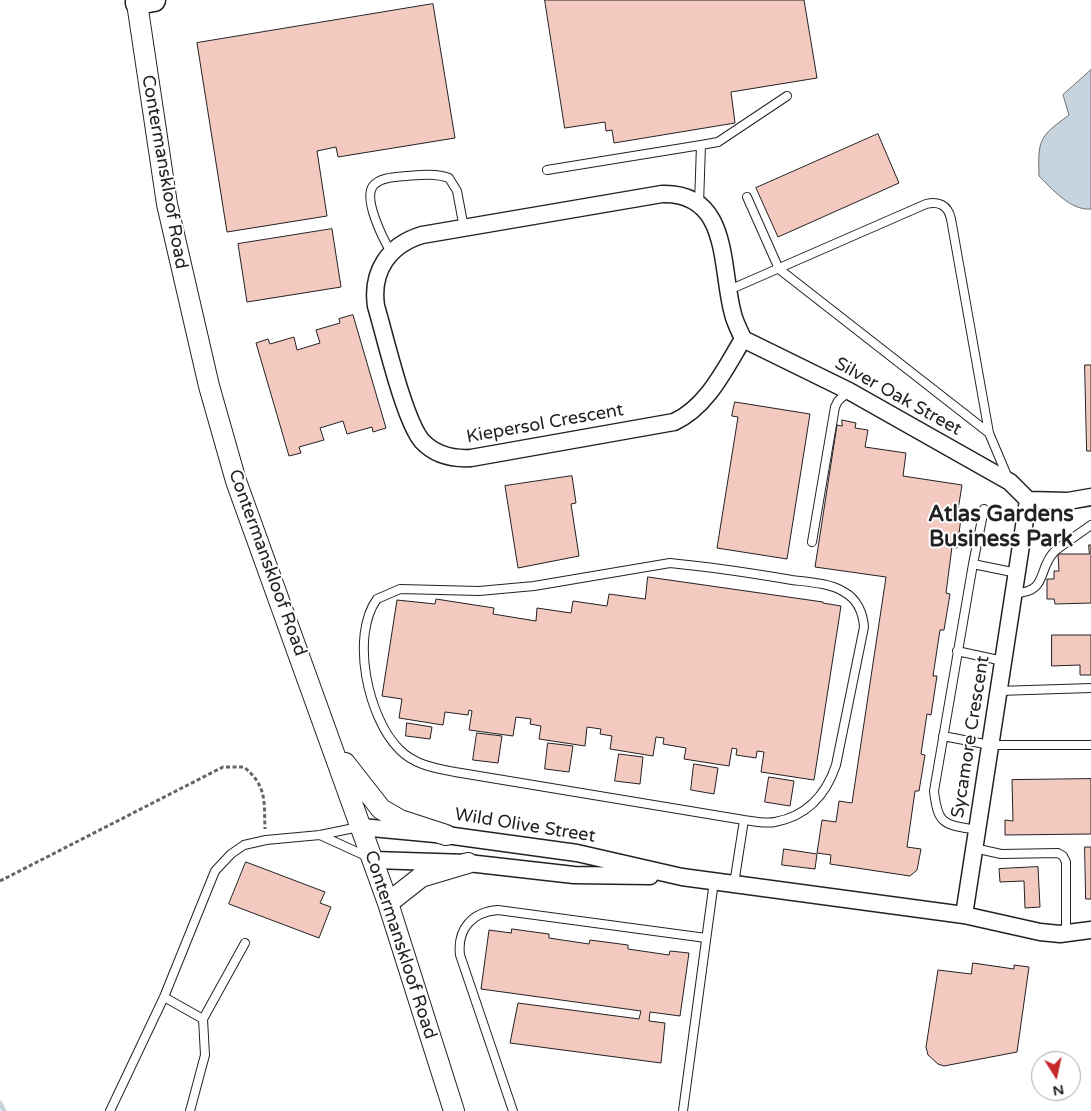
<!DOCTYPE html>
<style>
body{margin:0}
#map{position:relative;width:1091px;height:1111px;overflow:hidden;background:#fff;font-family:"Varela Round",sans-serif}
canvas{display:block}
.north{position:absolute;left:1031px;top:1051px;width:50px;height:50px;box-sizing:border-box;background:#fff;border:1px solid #a7a7a7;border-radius:50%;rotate:170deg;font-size:14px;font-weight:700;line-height:20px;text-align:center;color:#222}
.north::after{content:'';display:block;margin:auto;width:18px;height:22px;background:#c62828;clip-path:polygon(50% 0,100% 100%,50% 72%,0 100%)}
</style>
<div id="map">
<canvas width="1091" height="1111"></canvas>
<div class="north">N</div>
</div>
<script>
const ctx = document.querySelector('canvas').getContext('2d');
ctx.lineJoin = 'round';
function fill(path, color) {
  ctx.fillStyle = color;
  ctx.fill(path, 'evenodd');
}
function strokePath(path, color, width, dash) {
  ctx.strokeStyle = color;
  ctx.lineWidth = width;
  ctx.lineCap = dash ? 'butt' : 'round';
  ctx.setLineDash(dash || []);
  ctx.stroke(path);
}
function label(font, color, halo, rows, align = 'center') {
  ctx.font = font + ' "Varela Round",sans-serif';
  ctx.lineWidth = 4;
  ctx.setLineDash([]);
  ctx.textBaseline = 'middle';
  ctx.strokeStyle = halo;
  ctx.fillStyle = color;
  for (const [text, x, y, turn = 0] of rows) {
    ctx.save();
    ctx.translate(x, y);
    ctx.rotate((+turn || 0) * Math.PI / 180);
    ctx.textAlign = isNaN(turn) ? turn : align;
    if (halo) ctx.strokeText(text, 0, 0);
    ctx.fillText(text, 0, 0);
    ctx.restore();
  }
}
const water = new Path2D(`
 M 1091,70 L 1091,209 C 1071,211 1052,189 1039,176 C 1038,139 1039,137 1069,115 L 1063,95 Z`);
fill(water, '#c7d3dd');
strokePath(water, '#6f6f6f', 1);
strokePath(new Path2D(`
 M 0,1103 L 4,1111`), '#c7d3dd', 5);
const building = new Path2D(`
 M 545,0 L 804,0 L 817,78 L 731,92 L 735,123 L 614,143 L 612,130 L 606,131 L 605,122 L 565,128 Z
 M 433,4 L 455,138 L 338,157 L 336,147 L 317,151 L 327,216 L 227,232 L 197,43 Z
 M 878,134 L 899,183 L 778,237 L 756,188 Z
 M 332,229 L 341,287 L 247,302 L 238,244 Z
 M 353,315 L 386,428 L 373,432 L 372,427 L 347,434 L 343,421 L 320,428 L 324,440 L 299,447 L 301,453 L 289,456 L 256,343 L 268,339 L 270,344 L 294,337 L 297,350 L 320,343 L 316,330 L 340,323 L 339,319 Z
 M 1085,365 L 1091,365 L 1091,451 L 1087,451 Z
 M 735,402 L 810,414 L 787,559 L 717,548 L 738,417 L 732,416 Z
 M 842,420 L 856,423 L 855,428 L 868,430 L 865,447 L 906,453 L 903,476 L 962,485 L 958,510 L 962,511 L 957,548 L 952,547 L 946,593 L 950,594 L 944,630 L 940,630 L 933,676 L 937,676 L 931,715 L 927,714 L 921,754 L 925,755 L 919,791 L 915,791 L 907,847 L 921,849 L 917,870 L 910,876 L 830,864 L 831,855 L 817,853 L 822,820 L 836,822 L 839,801 L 852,803 L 886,577 L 815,567 L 837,425 L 842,426 Z
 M 572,476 L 576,503 L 571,504 L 579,556 L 518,568 L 505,486 Z
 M 1089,545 L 1091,545 L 1091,603 L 1055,604 L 1054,599 L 1047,599 L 1047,579 L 1054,579 L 1054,571 L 1059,571 L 1058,554 L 1089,554 Z
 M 648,577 L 823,602 L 823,603 L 841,606 L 814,780 L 761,772 L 764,752 L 757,751 L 756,758 L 736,755 L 737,749 L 732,748 L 729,766 L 684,759 L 686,748 L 663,744 L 664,738 L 656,737 L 653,756 L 610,749 L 612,736 L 600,734 L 601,729 L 587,727 L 585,746 L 539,739 L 541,726 L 530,724 L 531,719 L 516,717 L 513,736 L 469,730 L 472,711 L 469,710 L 468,715 L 445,712 L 443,725 L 399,718 L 402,699 L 382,696 L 397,600 L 435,604 L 436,599 L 494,608 L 493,614 L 536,621 L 537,608 L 571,613 L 573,601 L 607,606 L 609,594 L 645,599 Z
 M 1052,635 L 1091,635 L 1091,675 L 1080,675 L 1080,665 L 1052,666 Z
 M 407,723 L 432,727 L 430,739 L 406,736 Z
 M 477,733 L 502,736 L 498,763 L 473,760 Z
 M 548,743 L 573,746 L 569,772 L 545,769 Z
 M 619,754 L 643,757 L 640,784 L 615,781 Z
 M 694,764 L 718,768 L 714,794 L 691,790 Z
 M 769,777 L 794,781 L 790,806 L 765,802 Z
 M 1091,779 L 1091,834 L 1005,835 L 1005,820 L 1013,821 L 1012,780 Z
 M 1085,847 L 1091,847 L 1091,899 L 1086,899 Z
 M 784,849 L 817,854 L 815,869 L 782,865 Z
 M 246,862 L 325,892 L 320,903 L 331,907 L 319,938 L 229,904 Z
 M 1038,867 L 1040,907 L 1025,908 L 1024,881 L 1000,882 L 999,869 Z
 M 512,929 L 549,934 L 549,938 L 589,944 L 590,940 L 628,945 L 628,949 L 669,955 L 670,951 L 689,953 L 680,1016 L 650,1012 L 649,1021 L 665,1023 L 661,1063 L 510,1043 L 518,1003 L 639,1019 L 641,1011 L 481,989 L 489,930 L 511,933 Z
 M 973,963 L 1014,969 L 1014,965 L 1029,967 L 1017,1052 L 944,1066 L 938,1064 L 928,1055 L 926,1047 L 938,970 L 971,974 Z`);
fill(building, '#f3c9c0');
strokePath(building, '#222', 1);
const service = new Path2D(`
 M 547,170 L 701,145
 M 747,197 L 779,269 L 989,433 L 1008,478
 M 699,204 L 701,145 L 718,142 L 787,96
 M 391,252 C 383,239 363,199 373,186 C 380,177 396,177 406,176 C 420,175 435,173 449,178 L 457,191 L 464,228
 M 729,290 L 926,204 C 939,201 948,205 951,219 L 989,433
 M 984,509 L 973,564 L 1017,573
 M 812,542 L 835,407 L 838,401 L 849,391
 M 670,563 C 711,567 751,573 792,580 C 808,582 830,583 844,592 C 857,599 863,613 864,627 L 836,765 C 826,795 807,816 775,822 C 765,824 753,821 744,820 L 455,772 C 435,768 414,765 399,749 C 368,718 350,636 377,599 L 400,589 L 479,591 L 534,586 Z
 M 973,564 L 934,791 C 938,826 944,824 977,830
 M 1014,593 C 1049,593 1037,568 1055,551 C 1066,542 1079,534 1091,525
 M 957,651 L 1003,661
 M 998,691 L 1091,688
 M 943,736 L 990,745 L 1091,745
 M 320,835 L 368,857
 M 974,848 L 1001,854 L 1058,853 L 1063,856 L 1066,862 L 1066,933
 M 734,884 L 744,820
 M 164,997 L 203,1019 L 245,943
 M 110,1111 L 164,997 L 215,871 L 231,854 L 244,845 L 266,840 L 320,835 L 359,827
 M 190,1111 L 205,1055 L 203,1019
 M 513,1111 L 460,955 C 457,929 472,912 498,910 L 706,938
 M 683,1111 L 714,881`);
const minor = new Path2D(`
 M 662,194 C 731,192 720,268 733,314 C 735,323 740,331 743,339 C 725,369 707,407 674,422 L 471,458 C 453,459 435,455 422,441 C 404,420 385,336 376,306 C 371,271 389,245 422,235 Z
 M 743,339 L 849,391 L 1010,482 L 1028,500
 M 1028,500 L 1068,501 L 1091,497
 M 361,827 L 446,835 L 577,853 L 682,877 L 964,915 L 1040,932 L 1060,934 L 1091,930
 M 373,860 L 468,863 L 574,875 L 650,876
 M 964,915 L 1028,500`);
const tertiary = new Path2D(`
 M 137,3 L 167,204 L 209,386 L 236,481 L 388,903 L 454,1111
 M 345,763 L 381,809 L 400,820 L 446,835
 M 388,903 L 421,877 L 468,863`);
const secondary = new Path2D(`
 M 137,0 L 137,3 L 154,0`);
strokePath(service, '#222', 10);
strokePath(minor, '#222', 19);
strokePath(tertiary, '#222', 22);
strokePath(secondary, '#222', 25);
strokePath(new Path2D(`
 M 0,881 L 223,767 L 244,767 C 267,786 264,801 265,829`), '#646464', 3, [4, 2.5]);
strokePath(service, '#fff', 8);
strokePath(minor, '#fff', 16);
strokePath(tertiary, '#fff', 20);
strokePath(secondary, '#fff', 22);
label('18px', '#222', '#fff', [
 ["Contermanskloof Road",164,172,80],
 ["Silver Oak Street",898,397,29],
 ["Kiepersol Crescent",545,424,-10],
 ["Contermanskloof Road",267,563,70],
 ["Sycamore Crescent",971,737,-81],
 ["Wild Olive Street",525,826,9],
 ["Contermanskloof Road",400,945,72]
]);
label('bold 22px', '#222', '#fff', [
 ["Atlas Gardens",1001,515],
 ["Business Park",1001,540]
]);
</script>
